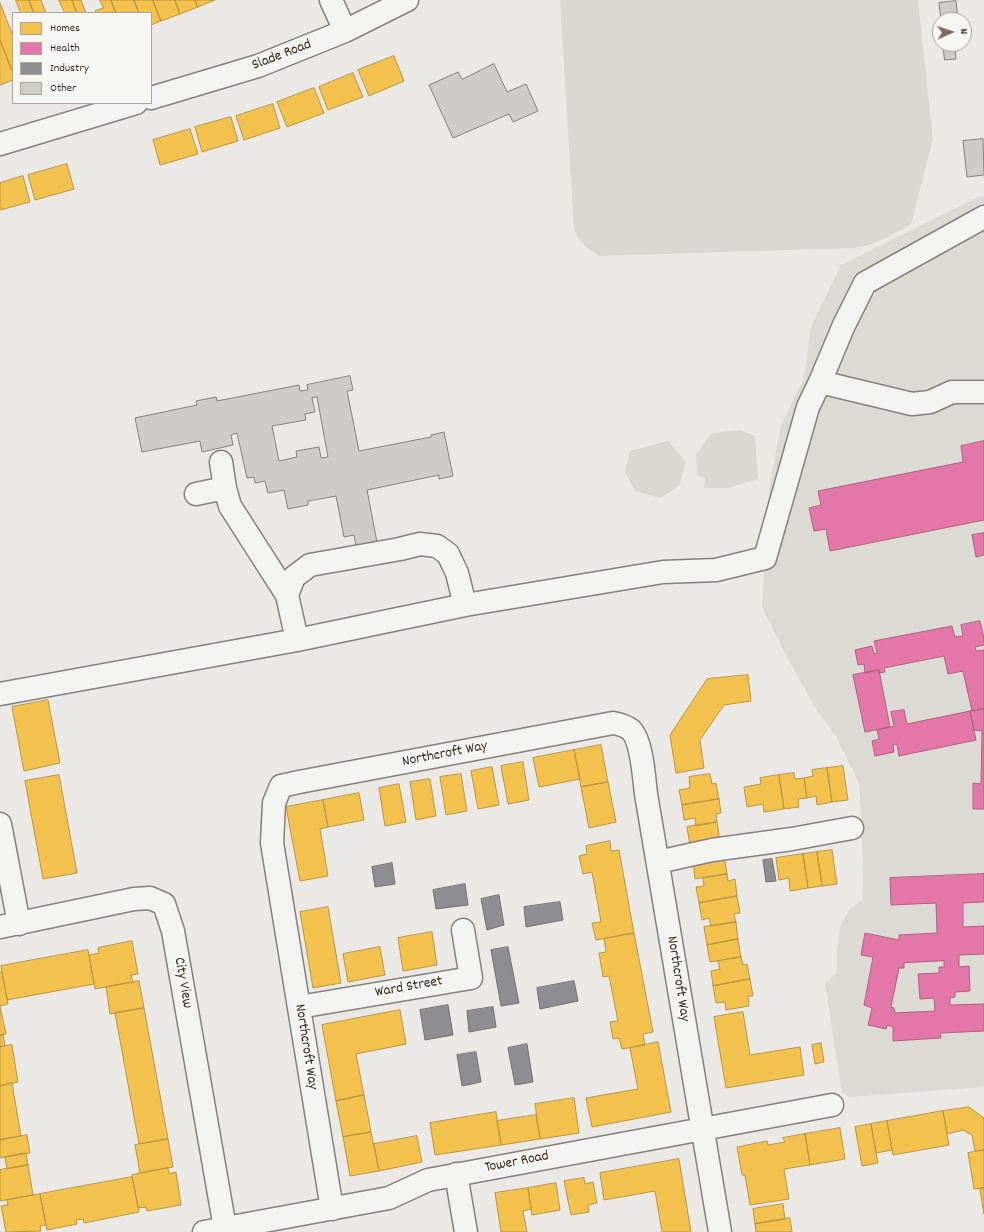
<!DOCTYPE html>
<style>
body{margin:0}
#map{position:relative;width:984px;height:1232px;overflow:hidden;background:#eae9e6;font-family:Dekko,sans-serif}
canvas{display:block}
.legend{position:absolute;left:12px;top:12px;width:140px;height:92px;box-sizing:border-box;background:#f6f6f2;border:1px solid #aba49d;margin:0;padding:5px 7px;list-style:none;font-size:12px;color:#3b2a1e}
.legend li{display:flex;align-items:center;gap:8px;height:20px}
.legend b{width:20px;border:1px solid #aba49d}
.north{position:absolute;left:932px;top:12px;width:40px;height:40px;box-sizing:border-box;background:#f6f6f2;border:1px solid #aba49d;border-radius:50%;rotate:87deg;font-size:11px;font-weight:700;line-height:16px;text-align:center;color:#3b2a1e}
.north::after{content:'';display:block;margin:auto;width:14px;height:18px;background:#786d64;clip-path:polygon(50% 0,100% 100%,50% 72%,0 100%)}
</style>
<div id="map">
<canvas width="984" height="1232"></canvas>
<ul class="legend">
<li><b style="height:11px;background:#f2c14e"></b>Homes</li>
<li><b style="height:11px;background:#e377a8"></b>Health</li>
<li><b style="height:11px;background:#8d8d92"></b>Industry</li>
<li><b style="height:11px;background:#cdccc9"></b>Other</li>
</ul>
<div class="north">N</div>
</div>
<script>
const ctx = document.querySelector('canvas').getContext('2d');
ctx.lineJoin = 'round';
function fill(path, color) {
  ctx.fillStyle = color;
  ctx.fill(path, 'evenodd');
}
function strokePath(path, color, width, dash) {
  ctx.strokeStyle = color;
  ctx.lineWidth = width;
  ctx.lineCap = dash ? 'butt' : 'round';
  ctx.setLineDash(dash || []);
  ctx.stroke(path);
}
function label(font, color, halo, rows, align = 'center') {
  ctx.font = font + ' Dekko,sans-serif';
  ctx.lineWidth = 4;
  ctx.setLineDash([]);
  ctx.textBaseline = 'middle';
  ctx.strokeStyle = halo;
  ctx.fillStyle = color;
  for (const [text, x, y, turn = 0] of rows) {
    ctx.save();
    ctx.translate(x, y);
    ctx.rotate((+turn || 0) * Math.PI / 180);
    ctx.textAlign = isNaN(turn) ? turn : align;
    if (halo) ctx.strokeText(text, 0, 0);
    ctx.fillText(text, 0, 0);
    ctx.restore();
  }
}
fill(new Path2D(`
 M 984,196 L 984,1087 L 849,1097 L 842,1093 L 825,983 L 837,973 L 837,950 L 840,927 L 849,910 L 863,899 L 862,827 L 859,783 L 836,737 L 814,706 L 787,657 L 762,607 L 769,490 L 781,425 L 804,378 L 811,327 L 841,265 L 978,197 Z`), '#dbdad4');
fill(new Path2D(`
 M 560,0 L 918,0 L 933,139 L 911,224 C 894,234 875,245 855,248 L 600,256 C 587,248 580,244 574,229 Z
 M 741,430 L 755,436 L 758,479 L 728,488 L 704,488 L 705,479 L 697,475 L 696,454 L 712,433 Z
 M 668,441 L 686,462 L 679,486 L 660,498 L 635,491 L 625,472 L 630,451 Z`), '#dad8d3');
const homes = new Path2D(`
 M 16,0 L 29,0 L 34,13 L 21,13 Z
 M 29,0 L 41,0 L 46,13 L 34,13 Z
 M 59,0 L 72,0 L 77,13 L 65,13 Z
 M 72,0 L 81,0 L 86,13 L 77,13 Z
 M 100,0 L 111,0 L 116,13 L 96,13 L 95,11 L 103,8 Z
 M 111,0 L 134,0 L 139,13 L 116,13 Z
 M 134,0 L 153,0 L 161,21 L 151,25 L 151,13 L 139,13 Z
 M 153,0 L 175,0 L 180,14 L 161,21 Z
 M 175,0 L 195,0 L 198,7 L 180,14 Z
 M 195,0 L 215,0 L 198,7 Z
 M 0,3 L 13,36 L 13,73 L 0,40 Z
 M 0,40 L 13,73 L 13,80 L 0,85 Z
 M 394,56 L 404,81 L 369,96 L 358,70 Z
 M 353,73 L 363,97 L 328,110 L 319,87 Z
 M 314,88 L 324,113 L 287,127 L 277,102 Z
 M 273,104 L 280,128 L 244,140 L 236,116 Z
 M 231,117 L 238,141 L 202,152 L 195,127 Z
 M 190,129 L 198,154 L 160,165 L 153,140 Z
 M 67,164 L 74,189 L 35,200 L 28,175 Z
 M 23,176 L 30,202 L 0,210 L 0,183 Z
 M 748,675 L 751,701 L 724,705 L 700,740 L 704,768 L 676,773 L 670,735 L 707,679 Z
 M 48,700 L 60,763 L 24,771 L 12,707 Z
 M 601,745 L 608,782 L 581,787 L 574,750 Z
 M 574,750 L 580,779 L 539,787 L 533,758 Z
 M 523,762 L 529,800 L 508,804 L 501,766 Z
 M 843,766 L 848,800 L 832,802 L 827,768 Z
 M 492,767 L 499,805 L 478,809 L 471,771 Z
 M 827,768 L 832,802 L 817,805 L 816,796 L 807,798 L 804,778 L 813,776 L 812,770 Z
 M 794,773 L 795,779 L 804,778 L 807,798 L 798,799 L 799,807 L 784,809 L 779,775 Z
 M 461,774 L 467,811 L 446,815 L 440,777 Z
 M 710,774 L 712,784 L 716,783 L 719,799 L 682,805 L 679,790 L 690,788 L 689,777 Z
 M 59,775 L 77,873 L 43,879 L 25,781 Z
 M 779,775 L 784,809 L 764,812 L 763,804 L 747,807 L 744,787 L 761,784 L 760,778 Z
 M 430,779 L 436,816 L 416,820 L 410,782 Z
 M 608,782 L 616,822 L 589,828 L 581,787 Z
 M 399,784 L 406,822 L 385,826 L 379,788 Z
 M 359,793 L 364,820 L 328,827 L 323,800 Z
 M 719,799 L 721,813 L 716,814 L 717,822 L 696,826 L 695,818 L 684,820 L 682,805 Z
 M 323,800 L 328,827 L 320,829 L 328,876 L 300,881 L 286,807 Z
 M 717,822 L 720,841 L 690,846 L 687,827 Z
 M 610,841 L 611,851 L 619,850 L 634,933 L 596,940 L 592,923 L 601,922 L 592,872 L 583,874 L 579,856 L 587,854 L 586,846 Z
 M 832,850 L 837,884 L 822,886 L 817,852 Z
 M 817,852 L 822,886 L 808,888 L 803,854 Z
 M 803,854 L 808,888 L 790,891 L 789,878 L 779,880 L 776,858 Z
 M 724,855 L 727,874 L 695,879 L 693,860 Z
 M 727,874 L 728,881 L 735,879 L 737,896 L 699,903 L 696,887 L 704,886 L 703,878 Z
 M 737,896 L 740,913 L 734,914 L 736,922 L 711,926 L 709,918 L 702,920 L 699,903 Z
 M 328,907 L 341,983 L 313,988 L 300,912 Z
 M 736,922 L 738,939 L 707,945 L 704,927 Z
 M 432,932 L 437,965 L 403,971 L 398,938 Z
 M 634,933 L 653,1032 L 643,1034 L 645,1045 L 622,1049 L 619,1038 L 613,1039 L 610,1022 L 618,1021 L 609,976 L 603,977 L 599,953 L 606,952 L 604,939 Z
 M 738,939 L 741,957 L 710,962 L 707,945 Z
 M 132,941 L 138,974 L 131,975 L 133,982 L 95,989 L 89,955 L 99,953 L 98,948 Z
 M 380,947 L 385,975 L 348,982 L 343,954 Z
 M 88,950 L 94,984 L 7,1000 L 1,966 Z
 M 741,957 L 743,965 L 747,964 L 750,979 L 713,986 L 711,971 L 720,969 L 718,961 Z
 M 0,972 L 2,972 L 8,1004 L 0,1006 Z
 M 750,979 L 753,996 L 748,996 L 749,1006 L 726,1010 L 725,1002 L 716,1003 L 713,986 Z
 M 139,981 L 144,1008 L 110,1014 L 106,987 Z
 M 0,1006 L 6,1034 L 0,1035 Z
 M 144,1008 L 168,1139 L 139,1144 L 115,1013 Z
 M 400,1010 L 406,1044 L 356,1054 L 364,1095 L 336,1101 L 322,1025 Z
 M 743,1012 L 750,1055 L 800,1047 L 804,1075 L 726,1088 L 714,1017 Z
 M 3,1034 L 5,1046 L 0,1047 L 0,1035 Z
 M 658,1042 L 671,1112 L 592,1127 L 586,1098 L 638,1089 L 630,1048 Z
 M 821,1043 L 824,1062 L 815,1064 L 812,1045 Z
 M 12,1045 L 18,1082 L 0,1086 L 0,1047 Z
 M 12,1083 L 21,1136 L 0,1140 L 0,1086 Z
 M 364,1095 L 371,1132 L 343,1137 L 336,1101 Z
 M 574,1098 L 579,1133 L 540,1139 L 535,1104 Z
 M 969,1107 L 984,1118 L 984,1150 L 975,1151 L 972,1135 L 963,1130 L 947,1134 L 943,1111 Z
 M 943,1111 L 949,1145 L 893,1155 L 887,1121 Z
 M 496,1112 L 501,1145 L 435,1155 L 430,1123 Z
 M 536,1115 L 540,1139 L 501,1145 L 497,1121 Z
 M 887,1121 L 892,1150 L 876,1153 L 871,1124 Z
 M 871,1124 L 878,1163 L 862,1166 L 855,1127 Z
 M 840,1128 L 845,1159 L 810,1165 L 805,1134 Z
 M 371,1132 L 379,1171 L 350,1176 L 343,1137 Z
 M 805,1134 L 810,1165 L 784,1169 L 789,1199 L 750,1205 L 745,1175 L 742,1175 L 737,1147 L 767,1141 L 768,1145 L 785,1142 L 783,1138 Z
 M 27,1135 L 30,1153 L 0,1158 L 0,1140 Z
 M 417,1136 L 422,1162 L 379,1171 L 374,1144 Z
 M 168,1139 L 173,1167 L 140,1173 L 135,1145 Z
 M 984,1150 L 984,1188 L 974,1189 L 968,1153 Z
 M 26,1153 L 28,1165 L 7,1169 L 5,1157 Z
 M 679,1159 L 691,1232 L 662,1232 L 655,1191 L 604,1200 L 600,1173 Z
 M 28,1165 L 33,1195 L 0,1201 L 0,1170 Z
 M 168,1168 L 169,1174 L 176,1172 L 181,1205 L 147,1211 L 146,1207 L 138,1208 L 132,1175 Z
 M 132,1177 L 139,1212 L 84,1223 L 83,1219 L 76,1220 L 77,1224 L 47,1230 L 40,1194 Z
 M 584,1178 L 585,1184 L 593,1182 L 597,1203 L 588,1205 L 589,1212 L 571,1215 L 564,1181 Z
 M 556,1183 L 560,1210 L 532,1215 L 528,1188 Z
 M 528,1188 L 531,1209 L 523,1211 L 527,1232 L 501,1232 L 495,1193 Z
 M 980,1188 L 984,1188 L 984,1214 Z
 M 40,1194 L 46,1225 L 40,1226 L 41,1231 L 6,1232 L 1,1206 L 8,1205 L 7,1200 Z
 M 783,1204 L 785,1219 L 755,1224 L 753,1209 Z
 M 790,1218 L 792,1232 L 756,1232 L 755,1224 Z`);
fill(homes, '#f2c14e');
strokePath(homes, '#bb9440', 1);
const health = new Path2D(`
 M 984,441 L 984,520 L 830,551 L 826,529 L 814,531 L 809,508 L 821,505 L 818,491 L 963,462 L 961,446 Z
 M 984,533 L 984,555 L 976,557 L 972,535 Z
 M 980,621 L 984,638 L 984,645 L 975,647 L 976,651 L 984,650 L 984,709 L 972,711 L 963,671 L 948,674 L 944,656 L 884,668 L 885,672 L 879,673 L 879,670 L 865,673 L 864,664 L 858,665 L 855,650 L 872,646 L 874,654 L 877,653 L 874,641 L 952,626 L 955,637 L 963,636 L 961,625 Z
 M 879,670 L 890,727 L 865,732 L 853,675 Z
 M 984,709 L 984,809 L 973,809 L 973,783 L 981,784 L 982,731 L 974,730 L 970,711 Z
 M 904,710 L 907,724 L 970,711 L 976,740 L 899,756 L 897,744 L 893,745 L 894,752 L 875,756 L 872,741 L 879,739 L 877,730 L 894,726 L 891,712 Z
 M 984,874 L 984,902 L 963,903 L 963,927 L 984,926 L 984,954 L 959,955 L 959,967 L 969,966 L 970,991 L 955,992 L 955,997 L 950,998 L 950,1005 L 984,1004 L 984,1031 L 940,1033 L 941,1038 L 893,1041 L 893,1027 L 887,1025 L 886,1029 L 868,1025 L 872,1008 L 864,1005 L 873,957 L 861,955 L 865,933 L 899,940 L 899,935 L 937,933 L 936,903 L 891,905 L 890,878 ZM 944,961 L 944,967 L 939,967 L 939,973 L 918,974 L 920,999 L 934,998 L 935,1011 L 895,1013 L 894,1008 L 891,1007 L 899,968 L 904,968 L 904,963 Z`);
fill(health, '#e377a8');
strokePath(health, '#b1607f', 1);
const industry = new Path2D(`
 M 772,859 L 776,881 L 766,882 L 763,860 Z
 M 392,863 L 395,884 L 375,887 L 372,867 Z
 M 465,884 L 468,905 L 436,909 L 433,890 Z
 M 499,895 L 504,925 L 487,930 L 481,899 Z
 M 560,902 L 563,920 L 526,927 L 524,907 Z
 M 508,947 L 519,1003 L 501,1006 L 491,950 Z
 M 574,981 L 578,1001 L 540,1009 L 537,988 Z
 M 448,1005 L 453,1035 L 425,1040 L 420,1010 Z
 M 493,1007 L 496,1027 L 469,1032 L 467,1011 Z
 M 527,1044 L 533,1082 L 515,1085 L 508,1048 Z
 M 476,1052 L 481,1082 L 462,1086 L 457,1055 Z`);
fill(industry, '#8d8d92');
strokePath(industry, '#746f6f', 1);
const building = new Path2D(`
 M 956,1 L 958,20 L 941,20 L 939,3 Z
 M 943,44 L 960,44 L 960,47 L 955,48 L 956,59 L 945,60 Z
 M 494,64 L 507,92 L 526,84 L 538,111 L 513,122 L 509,114 L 453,138 L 429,85 L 458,72 L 462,79 Z
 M 983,139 L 984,175 L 967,177 L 963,141 Z
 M 350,376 L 353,390 L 347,391 L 359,451 L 431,437 L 431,435 L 444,432 L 453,476 L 439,479 L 439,475 L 367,490 L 377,542 L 356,546 L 354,535 L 344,537 L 336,496 L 308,501 L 308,505 L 288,509 L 284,490 L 268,493 L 265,481 L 255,483 L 254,477 L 247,478 L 237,433 L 231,435 L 233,445 L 202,452 L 200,441 L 142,452 L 135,418 L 197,405 L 196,401 L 216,397 L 217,401 L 299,385 L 300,391 L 308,390 L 307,385 ZM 317,397 L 328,457 L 321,458 L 319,447 L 296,451 L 297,457 L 279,461 L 272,426 L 306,420 L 305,414 L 315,412 L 312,398 Z`);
fill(building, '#cdccc9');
strokePath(building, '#85817d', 1);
const minor = new Path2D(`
 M 331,0 L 345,31
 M 151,98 L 258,66 L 345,31 L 407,0
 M 0,144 L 136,103
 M 820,382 L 844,325 L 865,283 L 984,217
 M 221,462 L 225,488 L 230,506 L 287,595
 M 196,494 L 225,488
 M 297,640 L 287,595 L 294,577 L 310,565 L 400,549 L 420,544 L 437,546 L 448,554 L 457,573 L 465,605
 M 0,694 L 297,640 L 465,605 L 663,572 L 716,570 L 765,558 L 808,407 L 820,382 L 912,404 L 930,402 L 952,392 L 984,392
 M 0,824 L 19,924
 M 658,862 L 712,850 L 792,839 L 852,828
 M 0,927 L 134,899 L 150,898 L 164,904 L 173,931 L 225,1228
 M 299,1007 L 471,978 L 463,930
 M 456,1174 L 466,1232
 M 332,1209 L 272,843 L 274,803 L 281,786 L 299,782 L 613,723 C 619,724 626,726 631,730 C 642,741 644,778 646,794 L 720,1232
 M 204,1232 L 389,1198 L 428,1180 L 832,1105`);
strokePath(minor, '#85817d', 25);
strokePath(minor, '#f3f3f1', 22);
label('15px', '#3b2a1e', '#f6f6f2', [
 ["Slade Road",282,56,-21],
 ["Northcroft Way",445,755,-11],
 ["Northcroft Way",677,979,81],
 ["City View",182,983,80],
 ["Ward Street",409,988,-10],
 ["Northcroft Way",305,1047,81],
 ["Tower Road",517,1163,-11]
]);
</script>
